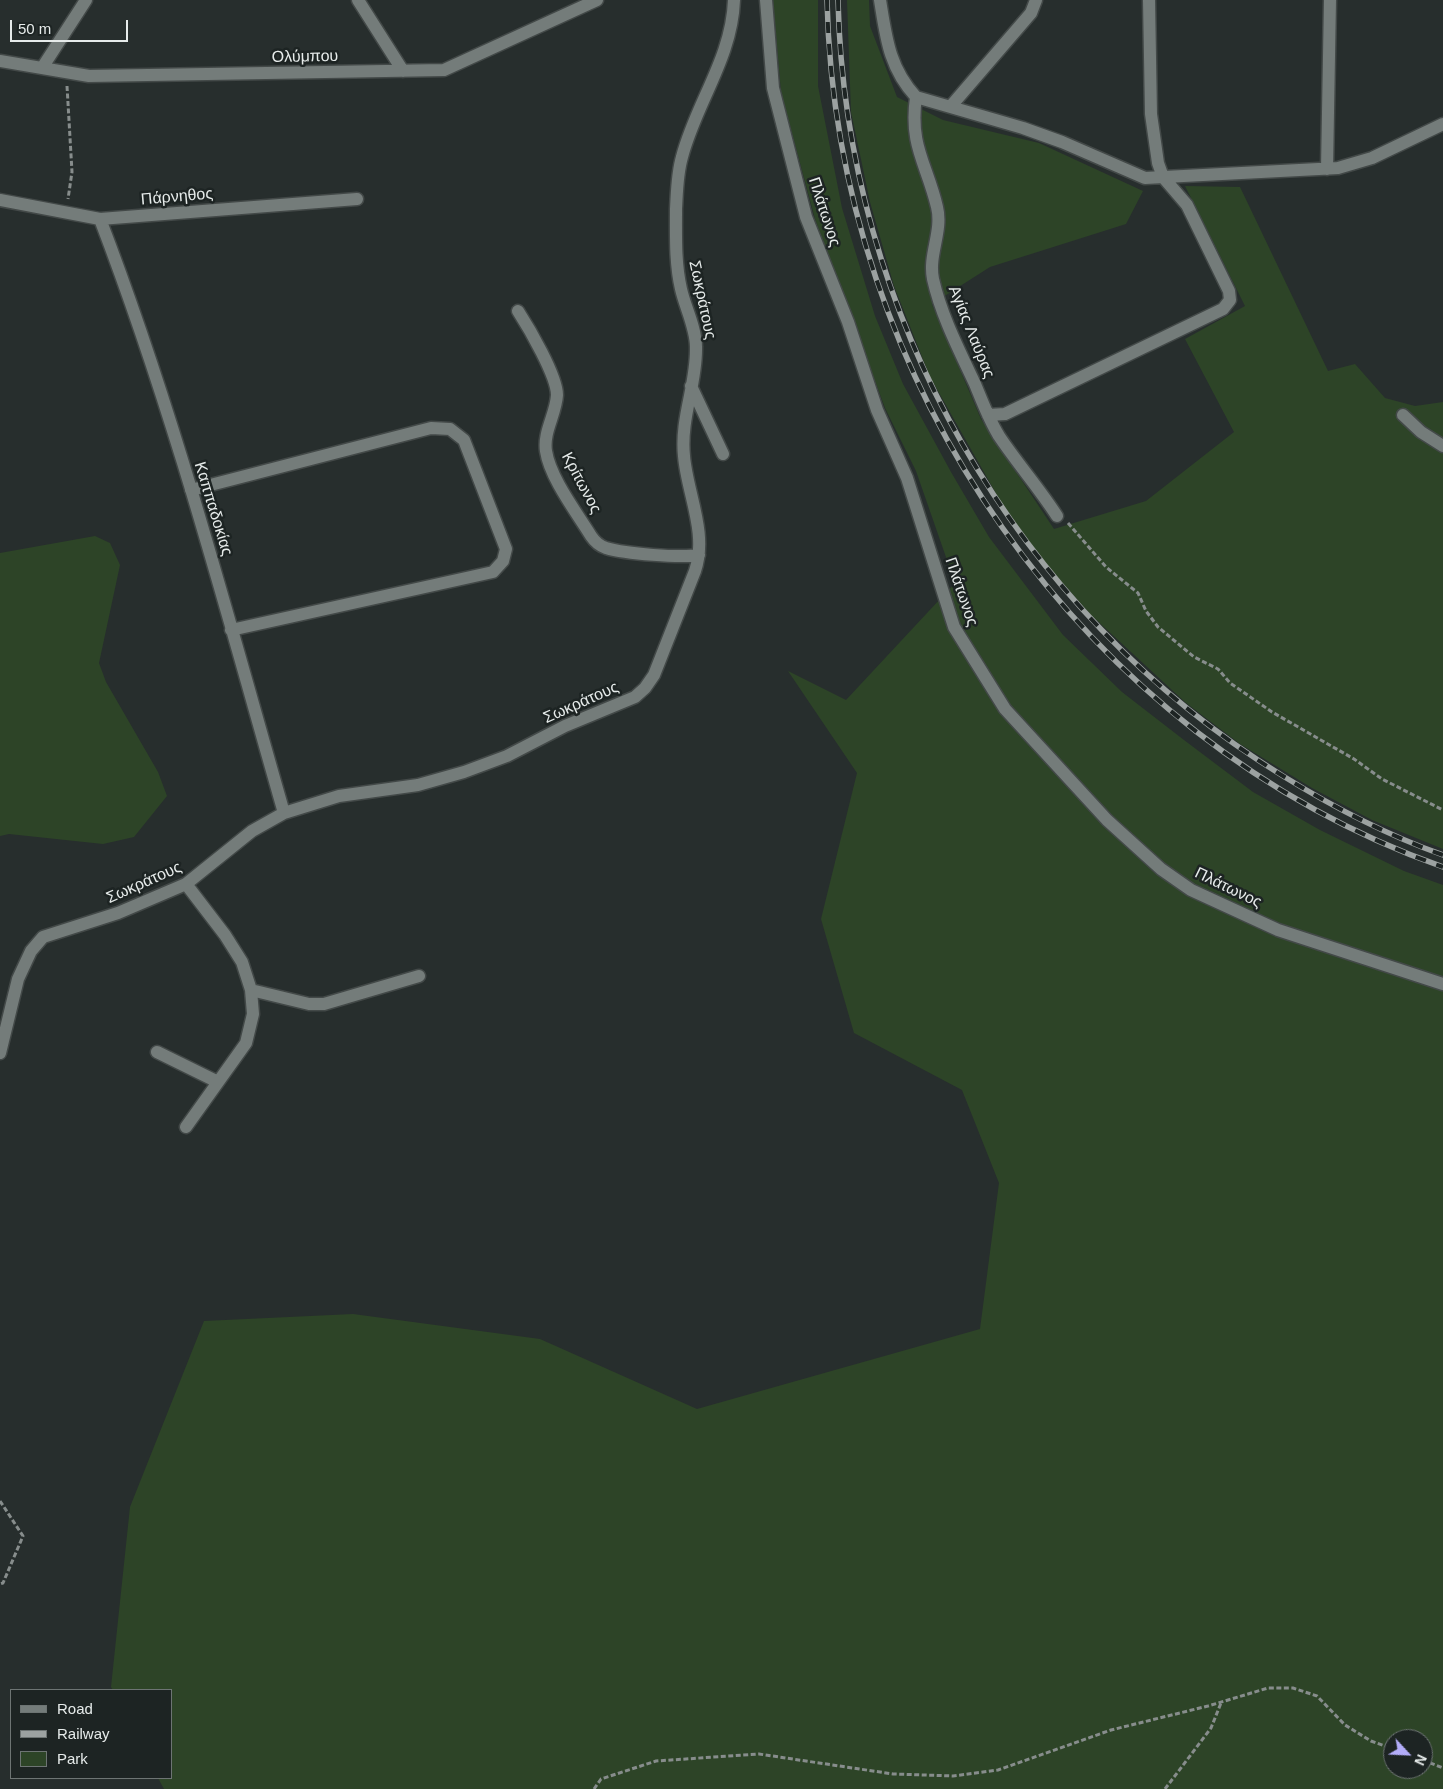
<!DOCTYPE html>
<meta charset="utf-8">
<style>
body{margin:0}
#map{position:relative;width:1443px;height:1789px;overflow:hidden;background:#272e2d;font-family:Helvetica,sans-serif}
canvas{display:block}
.legend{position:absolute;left:10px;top:1689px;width:162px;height:90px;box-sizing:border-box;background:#1d2423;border:1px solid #6d7473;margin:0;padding:6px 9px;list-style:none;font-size:15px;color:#e6ebea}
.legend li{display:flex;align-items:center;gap:10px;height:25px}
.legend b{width:25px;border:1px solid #6d7473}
.north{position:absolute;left:1383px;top:1729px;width:50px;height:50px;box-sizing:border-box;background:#1d2423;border:1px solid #6d7473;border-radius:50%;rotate:115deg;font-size:14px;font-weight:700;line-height:20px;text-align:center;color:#e6ebea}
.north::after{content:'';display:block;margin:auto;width:18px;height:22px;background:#b3adf9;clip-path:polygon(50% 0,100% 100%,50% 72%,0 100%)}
.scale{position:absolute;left:10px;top:20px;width:118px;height:22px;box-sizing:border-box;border:2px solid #e6ebea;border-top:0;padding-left:6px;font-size:15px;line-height:18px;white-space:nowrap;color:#e6ebea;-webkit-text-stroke:4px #1d2423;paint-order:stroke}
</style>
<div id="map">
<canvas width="1443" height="1789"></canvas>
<ul class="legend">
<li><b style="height:6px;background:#747c7a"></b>Road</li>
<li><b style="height:6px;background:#9ca2a1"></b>Railway</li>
<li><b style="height:14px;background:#2d4427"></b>Park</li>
</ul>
<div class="north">N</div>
<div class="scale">50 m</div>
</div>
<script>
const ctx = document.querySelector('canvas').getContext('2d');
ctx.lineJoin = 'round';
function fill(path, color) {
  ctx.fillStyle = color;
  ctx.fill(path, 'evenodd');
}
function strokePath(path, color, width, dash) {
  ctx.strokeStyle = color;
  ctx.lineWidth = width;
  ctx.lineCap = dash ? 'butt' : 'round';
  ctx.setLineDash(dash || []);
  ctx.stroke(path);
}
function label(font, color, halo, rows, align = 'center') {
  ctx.font = font + ' Helvetica,sans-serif';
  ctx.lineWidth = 5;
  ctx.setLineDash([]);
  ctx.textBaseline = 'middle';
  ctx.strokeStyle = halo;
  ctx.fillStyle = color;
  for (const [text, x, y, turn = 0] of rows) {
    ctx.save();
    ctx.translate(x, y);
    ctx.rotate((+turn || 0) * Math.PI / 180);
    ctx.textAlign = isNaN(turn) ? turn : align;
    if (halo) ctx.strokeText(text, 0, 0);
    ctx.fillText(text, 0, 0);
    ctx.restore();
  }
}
fill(new Path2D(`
 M 773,0 L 818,0 L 818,86 L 842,208 L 875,316 L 903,384 L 951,472 L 989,537 L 1063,635 L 1122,692 L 1184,740 L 1253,792 L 1320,830 L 1404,871 L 1443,885 L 1443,1789 L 164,1789 L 158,1778 L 171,1778 L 171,1690 L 113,1690 L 111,1687 L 130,1507 L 204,1321 L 353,1314 L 540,1339 L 697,1409 L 980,1329 L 999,1183 L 962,1090 L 854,1033 L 821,919 L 857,773 L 788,671 L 846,700 L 955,583 L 916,471 L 885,408 L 815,219 L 781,92 ZM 1393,1739 L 1423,1739 L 1423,1769 L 1393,1769 Z
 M 847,0 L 869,0 L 870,26 L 897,97 L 943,120 L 1039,143 L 1143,191 L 1126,224 L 990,267 L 932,304 L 981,419 L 1054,529 L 1146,501 L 1234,432 L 1185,339 L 1245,306 L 1185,186 L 1240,187 L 1328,371 L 1355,364 L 1385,398 L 1415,406 L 1443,402 L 1443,849 L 1372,820 L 1312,788 L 1240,744 L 1186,703 L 1091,615 L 1045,563 L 1002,504 L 930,377 L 894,286 L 870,202 L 851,112 Z
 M 95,536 L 110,543 L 120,565 L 99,663 L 106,682 L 158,772 L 167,796 L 134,837 L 103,844 L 9,834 L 0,836 L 0,553 Z`), '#2d4427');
const street = new Path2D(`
 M 358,0 L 403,71
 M 766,0 L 773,88 L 806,217 L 848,322 L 877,410 L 907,478 L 954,627 L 1005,709 L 1107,820 L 1161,869 L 1191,890 L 1278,930 L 1443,984
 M 880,0 C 886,37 889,68 916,97 C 909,146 927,164 937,207 C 943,231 928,255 933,279 C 941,315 959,350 975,384 C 982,401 989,420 999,436 C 1017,463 1039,488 1057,516
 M 0,61 L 89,76 L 444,70 L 597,0
 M 42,68 L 86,0
 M 916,97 L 1023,128 L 1062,142 L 1145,178 L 1338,168 L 1372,158 L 1443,124
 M 951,106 L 1031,13 L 1036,0
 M 1327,169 L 1330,0
 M 0,200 L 100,219 L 357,199
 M 100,219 C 174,412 227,614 284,813
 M 518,311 C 529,328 557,376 557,395 C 556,414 543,432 546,451 C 550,478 577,513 591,536 C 595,542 600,546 606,548 C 626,554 680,558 699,555
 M 691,386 L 723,454
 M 988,415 L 1005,414 L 1223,309 L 1230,300 L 1229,291 L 1187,205 L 1163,177 L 1158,163 L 1151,114 L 1149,0
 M 1403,415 L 1421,432 L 1443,446
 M 191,490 L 431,428 L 450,429 L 464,440 L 506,549 L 503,561 L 493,572 L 231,630
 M 186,884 L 225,935 L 242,962 L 251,990 L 309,1004 L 324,1004 L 419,976
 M 157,1052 L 218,1082
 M 0,1053 L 18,979 L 31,951 L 43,937 L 118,913 L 186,884 L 252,831 L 284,813 L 339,796 L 418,785 L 464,772 L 507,756 L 565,726 L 635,697 L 645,688 L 654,675 L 695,571 C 708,533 687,493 684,456 C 680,418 697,384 696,347 C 696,328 685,307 681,289 C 675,263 676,236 676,209 C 677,192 677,174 682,157 C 696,103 732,58 734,0
 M 186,1127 L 246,1043 L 253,1014 L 251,990`);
strokePath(street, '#434948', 15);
strokePath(new Path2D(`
 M 67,86 L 72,172 L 68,199
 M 1068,523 L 1106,567 L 1138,593 L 1146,611 L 1158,627 L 1194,657 L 1218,669 L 1230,683 L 1272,712 L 1354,759 L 1382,779 L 1443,810
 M 0,1501 L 23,1536 L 3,1583 L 0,1584
 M 1423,1760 L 1443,1768
 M 594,1789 L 601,1779 L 656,1761 L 759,1754 L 893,1774 L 953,1776 L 998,1770 L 1111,1730 L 1208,1706 L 1268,1688 L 1293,1688 L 1317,1696 L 1345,1725 L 1371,1741 L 1393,1749
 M 1165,1789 L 1211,1728 L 1221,1703`), '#878d8c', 3, [5, 2.5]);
strokePath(street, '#747c7a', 12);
const rail = new Path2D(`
 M 827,0 C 835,380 1082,739 1443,867
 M 838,0 C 845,314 1015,612 1283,776 C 1333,807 1387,835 1443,855`);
strokePath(rail, '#9ca2a1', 5.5);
strokePath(rail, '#1d2423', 4, [11]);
label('16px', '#e6ebea', '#1d2423', [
 ["Ολύμπου",305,57,-1],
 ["Πάρνηθος",177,197,-5],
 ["Πλάτωνος",824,212,72],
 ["Σωκράτους",702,300,78],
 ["Αγίας Λαύρας",971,332,68],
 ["Κρίτωνος",581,483,62],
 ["Καππαδοκίας",213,509,73],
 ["Πλάτωνος",961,592,71],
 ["Σωκράτους",581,703,-24],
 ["Σωκράτους",144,883,-24],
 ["Πλάτωνος",1228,888,26]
]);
</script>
